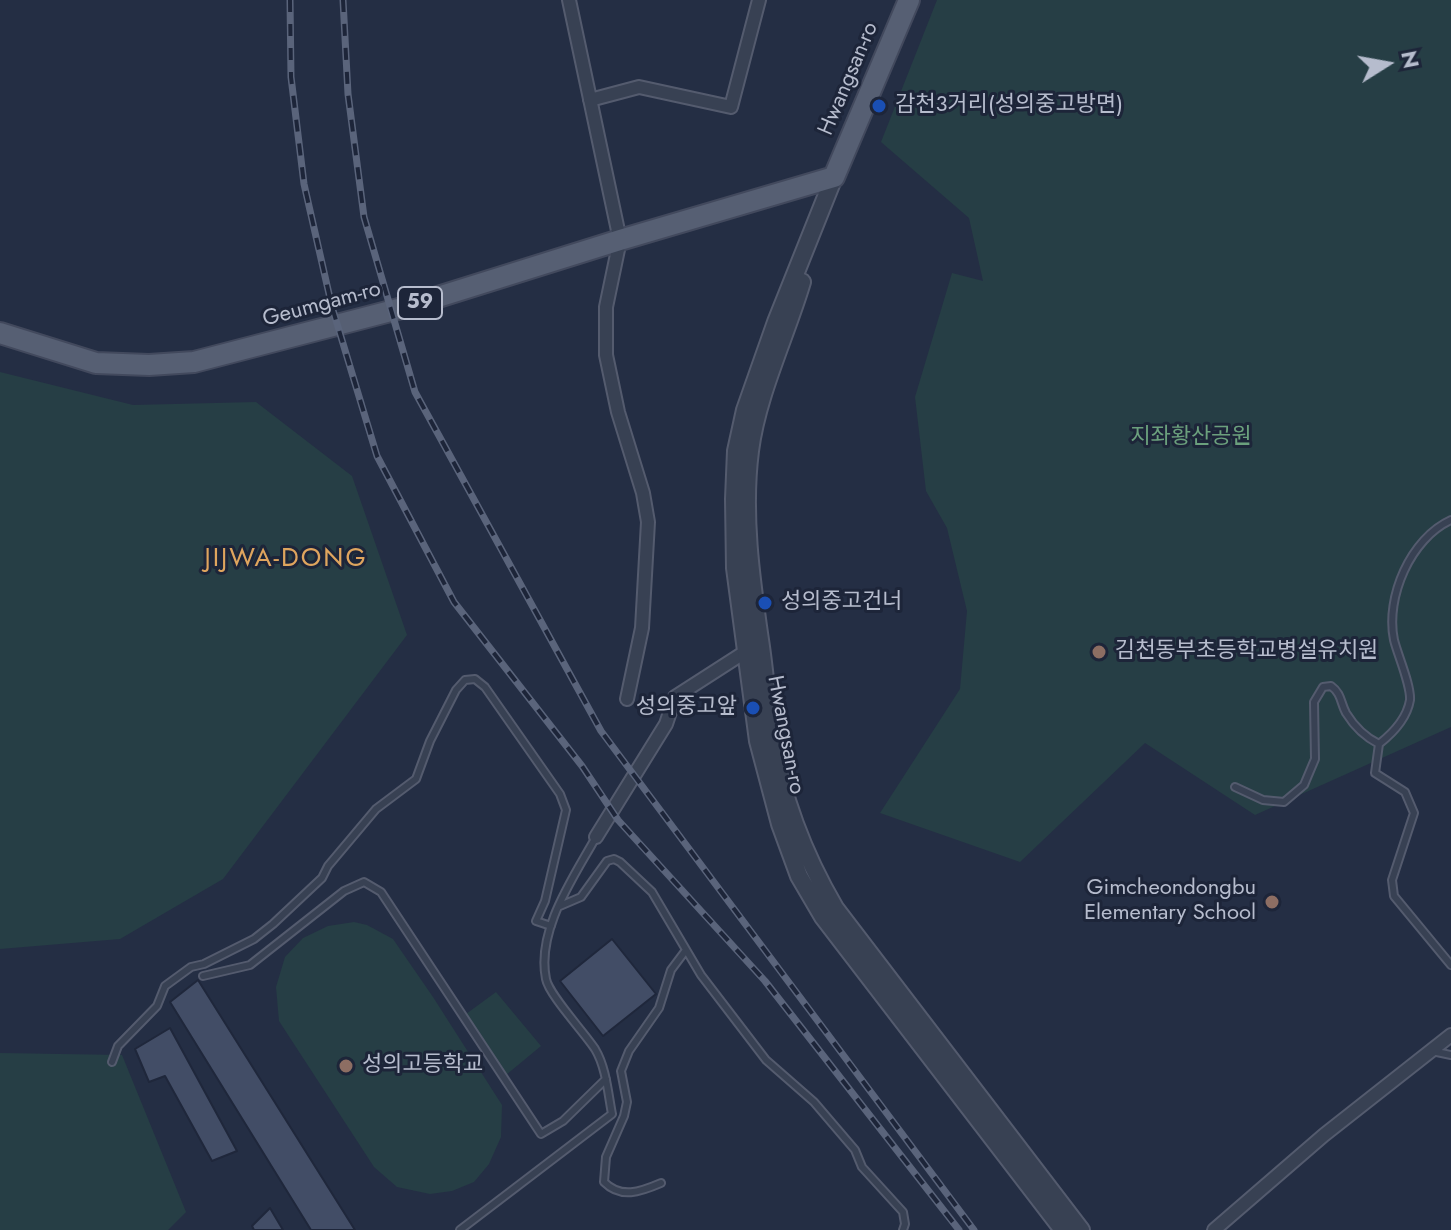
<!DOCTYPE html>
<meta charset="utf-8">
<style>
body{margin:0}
#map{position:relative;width:1451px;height:1230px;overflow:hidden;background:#242e44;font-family:Jost,sans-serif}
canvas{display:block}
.north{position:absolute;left:1347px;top:24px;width:80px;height:80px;-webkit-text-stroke:6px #1d2539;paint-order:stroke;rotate:79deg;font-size:22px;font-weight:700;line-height:32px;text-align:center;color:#b6bccd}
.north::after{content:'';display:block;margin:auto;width:28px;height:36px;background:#b6bccd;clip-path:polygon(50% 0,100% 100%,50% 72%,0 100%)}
</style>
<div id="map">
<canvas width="1451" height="1230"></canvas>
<div class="north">N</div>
</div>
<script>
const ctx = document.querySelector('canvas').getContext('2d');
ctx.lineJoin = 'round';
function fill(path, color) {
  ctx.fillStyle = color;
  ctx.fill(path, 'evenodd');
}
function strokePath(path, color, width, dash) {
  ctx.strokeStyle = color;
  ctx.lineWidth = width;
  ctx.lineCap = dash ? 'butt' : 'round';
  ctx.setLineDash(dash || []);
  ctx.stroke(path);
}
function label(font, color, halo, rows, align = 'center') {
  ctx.font = font + ' Jost,"Noto Sans KR",sans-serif';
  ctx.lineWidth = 6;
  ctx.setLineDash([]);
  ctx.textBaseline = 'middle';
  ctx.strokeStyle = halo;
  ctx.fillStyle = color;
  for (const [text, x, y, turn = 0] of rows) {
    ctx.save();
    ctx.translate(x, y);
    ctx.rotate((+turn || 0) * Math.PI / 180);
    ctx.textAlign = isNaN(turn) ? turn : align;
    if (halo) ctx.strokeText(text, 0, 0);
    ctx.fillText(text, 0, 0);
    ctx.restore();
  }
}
fill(new Path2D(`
 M 937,0 L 1451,0 L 1451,727 L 1255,815 L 1145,743 L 1020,862 L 880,813 L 960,689 L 967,611 L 947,528 L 926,491 L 915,397 L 952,273 L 983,281 L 969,218 L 881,142 Z
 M 0,372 L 133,405 L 256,402 L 352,476 L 407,635 L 223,879 L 120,939 L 0,949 Z
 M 354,922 L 367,925 L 393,939 L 433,997 L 502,1105 L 501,1137 L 489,1164 L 474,1182 L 452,1191 L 430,1194 L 397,1187 L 374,1167 L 279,1021 L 276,987 L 285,957 L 303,938 L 328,926 Z
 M 496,992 L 541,1046 L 506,1075 L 466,1014 Z
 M 0,1053 L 122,1055 L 186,1212 L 168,1230 L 0,1230 Z`), '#263e45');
const building = new Path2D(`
 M 612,939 L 656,994 L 603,1036 L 560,981 Z
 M 198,980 L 355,1230 L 311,1230 L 170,1002 Z
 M 170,1028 L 237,1151 L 212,1161 L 165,1076 L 149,1082 L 135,1049 Z
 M 270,1208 L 283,1230 L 254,1230 L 252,1226 Z`);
fill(building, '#424d66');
strokePath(building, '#1f273b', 2);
const service = new Path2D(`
 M 1379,744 L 1375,773 L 1405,792 L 1414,813 L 1392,880 L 1394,896 L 1451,965
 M 1235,787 L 1263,800 L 1284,802 L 1304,785 L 1315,759 L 1314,702 L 1323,687 L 1331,686 C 1342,694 1340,702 1346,713 C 1354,726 1365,737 1379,744 C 1393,733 1407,718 1410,700 C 1411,685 1398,656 1394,640 C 1385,597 1411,538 1451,520
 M 560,906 L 581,897 L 607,861 L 614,859 L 620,862 L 652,892 L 701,975 L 766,1060 L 814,1102 L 855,1150 L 862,1167 L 903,1212 L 905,1224 L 903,1230
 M 203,976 L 250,965 L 344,891 L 364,882 L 381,892 L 541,1134 L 563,1121 L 606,1079
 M 1432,1051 L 1451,1055
 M 112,1062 L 118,1046 L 157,1006 L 165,986 L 191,967 L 204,964 L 254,939 L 273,924 L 322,878 L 328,866 L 376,809 L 416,779 L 430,741 L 456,690 L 465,680 L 475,679 L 485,687 L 560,794 L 566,810 L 545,901 L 536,921 L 551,926
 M 661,1183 C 640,1192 621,1199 604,1182 L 606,1157 L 624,1116 L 627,1102 L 621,1071 L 629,1051 L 659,1008 L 671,970 L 686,950
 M 460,1230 L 612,1114 C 608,1093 606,1067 595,1049 C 584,1032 549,995 546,979 C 536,930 574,877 596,837`);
const minor = new Path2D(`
 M 569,0 L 620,240 L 606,307 L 606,355 L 618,412 L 643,493 L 648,522 L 642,628 L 627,699
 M 590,100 L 639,87 L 731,107 L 759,0
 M 596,837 L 666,724 L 675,697 L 745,652
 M 1214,1230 L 1324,1135 L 1451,1035`);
const tertiary = new Path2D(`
 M 834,177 L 776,322 L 745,410 L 736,451 L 734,499 L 735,568 L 758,741 L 780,824 L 799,876 L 823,917 L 1063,1230
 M 802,282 C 786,336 757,395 750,451 C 742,513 751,578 760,640 C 765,672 767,705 772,737 C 782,798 804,855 835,908 L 1081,1230`);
const primary = new Path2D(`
 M 0,333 L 96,363 L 149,365 L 194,362 L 406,307 L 620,240 L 834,177 L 909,0`);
strokePath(service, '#545b6e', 10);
strokePath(minor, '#545b6e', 16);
strokePath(tertiary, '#545b6e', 20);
strokePath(primary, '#42495d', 24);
strokePath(service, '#384153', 6);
strokePath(minor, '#384153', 12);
strokePath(tertiary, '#384153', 16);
strokePath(primary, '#565f73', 20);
const rail = new Path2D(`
 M 290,0 L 291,77 L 304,184 L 332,307 L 377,456 L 454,602 L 582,766 L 618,820 L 765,981 L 959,1230
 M 343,0 L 348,94 L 364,217 L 415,392 L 601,731 L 974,1230`);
strokePath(rail, '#5a647b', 7);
strokePath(rail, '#1d2539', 4, [12]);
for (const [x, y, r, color] of [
 [879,106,8,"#1a4fb4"],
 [765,603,8,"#1a4fb4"],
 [1099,652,8,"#8d6e63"],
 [753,708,8,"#1a4fb4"],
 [1272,902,8,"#8d6e63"],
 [346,1066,8,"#8d6e63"]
]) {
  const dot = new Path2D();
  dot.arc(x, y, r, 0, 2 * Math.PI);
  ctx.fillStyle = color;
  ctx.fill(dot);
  strokePath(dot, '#1d2539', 3);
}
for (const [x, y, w] of [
 [420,303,44]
]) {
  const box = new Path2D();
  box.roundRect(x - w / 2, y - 16, w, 32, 6);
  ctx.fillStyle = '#1d2539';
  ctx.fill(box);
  strokePath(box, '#b6bccd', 2);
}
label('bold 20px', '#b6bccd', null, [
 ["59",420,303]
]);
label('22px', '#b6bccd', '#1d2539', [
 ["Hwangsan-ro",849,79,-67],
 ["Geumgam-ro",322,305,-15],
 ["Hwangsan-ro",785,735,79]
]);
label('22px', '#b6bccd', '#1d2539', [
 ["감천3거리(성의중고방면)",895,106],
 ["성의중고건너",781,603],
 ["김천동부초등학교병설유치원",1115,652],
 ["성의중고앞",737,708,"right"],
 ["Gimcheondongbu",1256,889,"right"],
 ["Elementary School",1256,914,"right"],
 ["성의고등학교",362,1066]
], 'left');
label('22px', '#6ba07d', '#1d2539', [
 ["지좌황산공원",1191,438]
]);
ctx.letterSpacing = '2px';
label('26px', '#dfa55e', '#1d2539', [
 ["JIJWA-DONG",286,560]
]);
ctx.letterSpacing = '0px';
</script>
